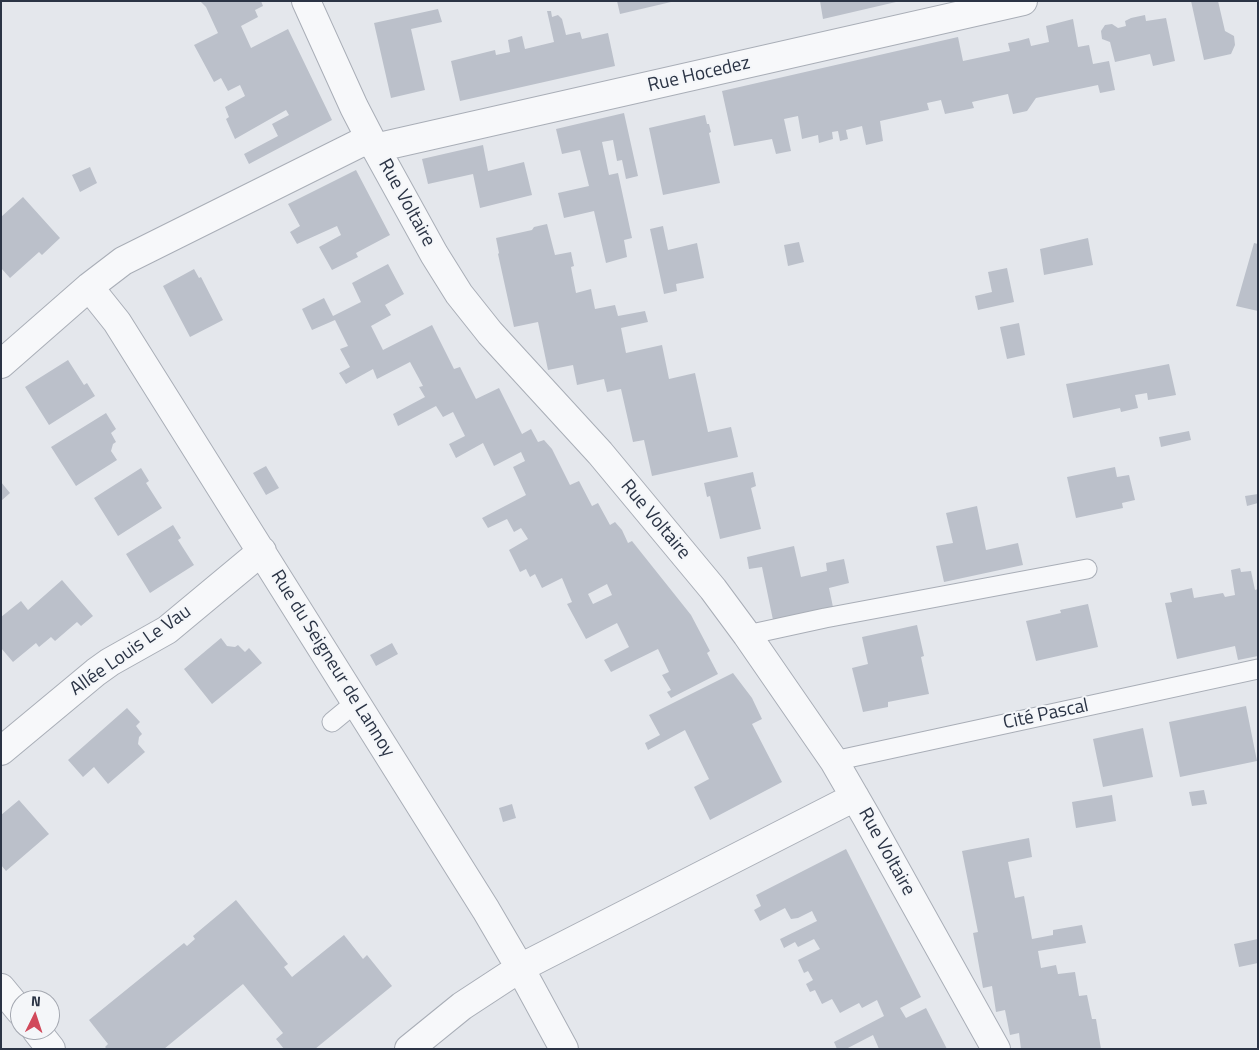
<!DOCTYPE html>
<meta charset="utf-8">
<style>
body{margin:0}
#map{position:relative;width:1259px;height:1050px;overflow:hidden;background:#e4e7ec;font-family:"Titillium Web",sans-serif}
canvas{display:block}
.frame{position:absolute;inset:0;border:2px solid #2b3445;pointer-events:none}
.north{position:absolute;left:10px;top:990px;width:50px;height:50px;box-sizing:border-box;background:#f4f6f9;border:1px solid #a4a8b1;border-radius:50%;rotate:4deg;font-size:14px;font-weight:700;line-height:20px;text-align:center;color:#2b3445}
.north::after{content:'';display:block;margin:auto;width:18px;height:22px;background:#d1495b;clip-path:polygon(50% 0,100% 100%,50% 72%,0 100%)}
</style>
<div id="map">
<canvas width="1259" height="1050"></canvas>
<div class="frame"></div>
<div class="north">N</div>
</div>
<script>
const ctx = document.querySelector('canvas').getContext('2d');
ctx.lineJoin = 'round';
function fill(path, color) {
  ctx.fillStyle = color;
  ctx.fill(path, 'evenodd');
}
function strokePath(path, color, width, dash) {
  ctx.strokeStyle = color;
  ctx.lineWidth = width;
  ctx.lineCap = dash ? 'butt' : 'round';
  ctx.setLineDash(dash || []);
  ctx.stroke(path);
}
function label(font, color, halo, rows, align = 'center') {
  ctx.font = font + ' "Titillium Web",sans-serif';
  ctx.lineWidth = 4;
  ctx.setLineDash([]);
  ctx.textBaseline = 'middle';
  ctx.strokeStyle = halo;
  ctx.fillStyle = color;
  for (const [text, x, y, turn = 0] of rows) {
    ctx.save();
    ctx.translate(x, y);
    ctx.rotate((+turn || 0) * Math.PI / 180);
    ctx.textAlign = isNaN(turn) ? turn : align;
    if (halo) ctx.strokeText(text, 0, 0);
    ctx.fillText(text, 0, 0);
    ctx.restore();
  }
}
fill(new Path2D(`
 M 200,1 L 261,1 L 263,6 L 255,10 L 258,17 L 241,26 L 251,48 L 288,29 L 332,120 L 249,164 L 244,154 L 278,136 L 272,124 L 289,115 L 286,110 L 235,139 L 226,119 L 229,117 L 225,107 L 245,96 L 240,85 L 228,91 L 221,78 L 214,82 L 194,45 L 218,33 L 206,7 Z
 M 617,1 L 670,1 L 671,2 L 620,14 Z
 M 820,1 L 896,1 L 896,2 L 823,19 Z
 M 1191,1 L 1218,1 L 1225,31 L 1234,36 L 1235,45 L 1231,54 L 1204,60 Z
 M 438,9 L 442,22 L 411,29 L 425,90 L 391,98 L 374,23 Z
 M 547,11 L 551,11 L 552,17 L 558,15 L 562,19 L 566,35 L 580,32 L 582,39 L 608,33 L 615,66 L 460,101 L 451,61 L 495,50 L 496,55 L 510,52 L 508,40 L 522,36 L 525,49 L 554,42 Z
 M 1145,15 L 1146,21 L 1166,18 L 1175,61 L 1153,66 L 1150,54 L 1115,62 L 1110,42 L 1102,39 L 1101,31 L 1105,25 L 1112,24 L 1118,28 L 1126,26 L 1125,21 L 1131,18 Z
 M 1073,19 L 1078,47 L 1089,45 L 1093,64 L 1109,61 L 1115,90 L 1100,93 L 1098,85 L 1036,98 L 1027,111 L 1013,114 L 1008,94 L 972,102 L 974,108 L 945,114 L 941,100 L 927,103 L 929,110 L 880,121 L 883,141 L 866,145 L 862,126 L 846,130 L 848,139 L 840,141 L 838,131 L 832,132 L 833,139 L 819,143 L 818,135 L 802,139 L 798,116 L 784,119 L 791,151 L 776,154 L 772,139 L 734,146 L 722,91 L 958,37 L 963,61 L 1010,51 L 1008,43 L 1018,41 L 1029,38 L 1031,46 L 1049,42 L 1046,26 Z
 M 624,113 L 638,176 L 626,179 L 622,160 L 617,161 L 613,140 L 602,142 L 609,175 L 618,173 L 632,238 L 624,240 L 627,257 L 606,263 L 594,211 L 564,218 L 558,193 L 589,186 L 580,150 L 562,154 L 556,129 Z
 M 705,115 L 707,124 L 709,124 L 711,132 L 709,133 L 720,183 L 663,195 L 649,128 Z
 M 483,145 L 488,171 L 524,162 L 532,195 L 480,208 L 473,174 L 428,184 L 422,159 Z
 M 90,167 L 97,183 L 80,192 L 72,175 Z
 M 356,170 L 390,235 L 356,253 L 358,257 L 332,270 L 319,247 L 341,235 L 337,226 L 297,244 L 290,232 L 300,226 L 288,204 Z
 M 23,197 L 60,238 L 42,255 L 39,252 L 10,278 L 1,268 L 1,217 Z
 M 547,224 L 555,255 L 571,252 L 574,266 L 571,267 L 576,293 L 591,289 L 595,309 L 615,305 L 618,316 L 645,311 L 648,322 L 621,328 L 626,353 L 662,345 L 669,379 L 695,373 L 708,432 L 731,427 L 738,457 L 652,476 L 644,440 L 633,442 L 621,389 L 607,392 L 604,379 L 577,385 L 573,365 L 548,370 L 538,322 L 514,327 L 498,254 L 499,253 L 496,238 L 532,230 L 534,227 Z
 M 663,226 L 668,250 L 697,243 L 704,278 L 676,284 L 677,291 L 664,294 L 650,229 Z
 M 1088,238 L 1093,265 L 1044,275 L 1040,249 Z
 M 799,242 L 804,262 L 788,266 L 784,245 Z
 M 1254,243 L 1258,244 L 1258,311 L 1236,306 Z
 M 388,264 L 404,294 L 385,305 L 391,315 L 371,326 L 383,350 L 432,325 L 454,369 L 460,367 L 476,399 L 499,388 L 522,434 L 531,429 L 538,442 L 544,440 L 552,449 L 570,485 L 579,481 L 592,506 L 598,503 L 610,525 L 615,522 L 622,530 L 628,543 L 632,541 L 691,615 L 710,651 L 707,653 L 718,674 L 671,698 L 667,692 L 671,690 L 662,675 L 669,672 L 658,649 L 611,672 L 604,660 L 629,647 L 617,623 L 586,639 L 567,604 L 572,602 L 562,578 L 542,588 L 535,574 L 530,577 L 526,569 L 520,572 L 509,550 L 528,539 L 521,528 L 514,532 L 507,519 L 488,528 L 482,518 L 526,495 L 513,467 L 525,461 L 521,452 L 494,466 L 483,443 L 456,458 L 449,444 L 465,436 L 453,412 L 443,417 L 436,406 L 398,426 L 393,414 L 425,397 L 419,387 L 423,386 L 410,362 L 377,379 L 373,369 L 346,384 L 339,373 L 350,367 L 340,349 L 348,346 L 335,320 L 312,330 L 302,309 L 324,298 L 333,316 L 361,302 L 352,283 ZM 607,584 L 612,595 L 593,604 L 588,594 Z
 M 1007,268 L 1014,302 L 978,310 L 975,296 L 992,292 L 988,272 Z
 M 194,269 L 199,278 L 201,277 L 223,320 L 190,337 L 163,286 Z
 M 1019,323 L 1025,355 L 1007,359 L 1000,327 Z
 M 68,360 L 84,385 L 87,383 L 95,396 L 49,425 L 25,387 Z
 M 1169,364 L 1176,395 L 1148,400 L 1147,393 L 1135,395 L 1138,408 L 1121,412 L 1120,408 L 1073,418 L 1066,384 Z
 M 106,413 L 116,429 L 111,433 L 116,442 L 113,444 L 111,451 L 117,460 L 76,486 L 51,447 Z
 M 1189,431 L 1191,440 L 1161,447 L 1159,437 Z
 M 266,466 L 279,488 L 266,495 L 253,473 Z
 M 1115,467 L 1117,477 L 1129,475 L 1135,500 L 1122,503 L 1123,508 L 1076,518 L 1067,477 Z
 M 141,468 L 149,481 L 146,483 L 162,508 L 118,536 L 94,498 Z
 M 753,472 L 756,486 L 751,488 L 761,529 L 720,539 L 710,496 L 707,497 L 704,483 Z
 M 1,482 L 10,493 L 1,501 Z
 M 1258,494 L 1258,503 L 1247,506 L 1245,496 Z
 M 977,506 L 986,550 L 1018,543 L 1023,565 L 944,582 L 936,546 L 953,543 L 946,513 Z
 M 173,525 L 181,538 L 178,540 L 194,565 L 150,593 L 126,554 Z
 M 794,546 L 801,577 L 827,571 L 826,563 L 844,559 L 849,583 L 829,588 L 833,607 L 773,620 L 762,567 L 749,569 L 747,557 Z
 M 1240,568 L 1241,572 L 1251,571 L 1255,590 L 1258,589 L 1258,656 L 1238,660 L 1235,646 L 1177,659 L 1165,603 L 1172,602 L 1170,593 L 1192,588 L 1194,598 L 1223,593 L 1225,597 L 1235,595 L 1231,570 Z
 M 62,580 L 93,616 L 81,626 L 77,622 L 55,641 L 51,637 L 39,647 L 36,643 L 13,662 L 1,648 L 1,617 L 21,601 L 28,610 Z
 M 1088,604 L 1098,647 L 1036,661 L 1026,621 L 1061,613 L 1060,610 Z
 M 917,625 L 924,656 L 921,657 L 929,694 L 888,702 L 888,707 L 863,712 L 852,668 L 868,664 L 862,637 Z
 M 221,638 L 227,646 L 235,647 L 238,645 L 245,652 L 249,648 L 262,663 L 212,704 L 184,669 Z
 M 392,643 L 398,654 L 376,666 L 370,655 Z
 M 733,673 L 752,698 L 762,719 L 752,724 L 782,782 L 710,820 L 694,787 L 709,779 L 685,730 L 648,750 L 645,743 L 660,735 L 649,715 Z
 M 1246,706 L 1257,761 L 1180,777 L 1169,722 Z
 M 127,708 L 140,722 L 136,726 L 142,734 L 139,737 L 138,744 L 145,752 L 108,784 L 94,767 L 83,777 L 68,760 Z
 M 1143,728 L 1153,777 L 1103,787 L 1093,739 Z
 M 1204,790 L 1207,804 L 1192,806 L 1189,792 Z
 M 1112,795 L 1116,821 L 1076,828 L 1072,802 Z
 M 19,800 L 49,834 L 6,871 L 1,865 L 1,815 Z
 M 512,804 L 516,818 L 503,822 L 499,808 Z
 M 1029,838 L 1032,857 L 1008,862 L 1015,898 L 1024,896 L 1032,939 L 1053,935 L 1053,930 L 1082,925 L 1086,943 L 1038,951 L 1041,968 L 1056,965 L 1058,974 L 1075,972 L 1079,996 L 1087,995 L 1092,1019 L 1096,1019 L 1101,1049 L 1021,1049 L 1019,1033 L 1010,1035 L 1005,1010 L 996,1012 L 992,986 L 983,988 L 973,933 L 978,932 L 962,851 Z
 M 846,849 L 921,997 L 900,1008 L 906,1018 L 926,1008 L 947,1049 L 879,1049 L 873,1035 L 846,1049 L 837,1049 L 834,1042 L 884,1016 L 877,1000 L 862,1008 L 859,1003 L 840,1013 L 832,999 L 822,1004 L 815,990 L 810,992 L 806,984 L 813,980 L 808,971 L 804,973 L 798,960 L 820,949 L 814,939 L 798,947 L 795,942 L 784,948 L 780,939 L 817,921 L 812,911 L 798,918 L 791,919 L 785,908 L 760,921 L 754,910 L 761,906 L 756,895 Z
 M 236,900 L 288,964 L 284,967 L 292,977 L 344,935 L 363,959 L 367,955 L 392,986 L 315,1049 L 284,1049 L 276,1039 L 283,1033 L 243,984 L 164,1049 L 107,1049 L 105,1047 L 108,1044 L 89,1020 L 184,943 L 187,946 L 195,939 L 193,936 Z
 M 1258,939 L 1258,963 L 1239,967 L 1234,944 Z`), '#bbc0ca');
const lane = new Path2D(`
 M 747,635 L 825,618 L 1087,569
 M 332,722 L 355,703
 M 834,761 L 1258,669`);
const street = new Path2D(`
 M 306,1 L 354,107 L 370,138 L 434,254 L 459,294 L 490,333 L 600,453 L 713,589 L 747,635 L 834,761 L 867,818 L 996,1049
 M 375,148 L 1023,1
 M 89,287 L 117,322 L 486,910 L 520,968 L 564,1049
 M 1,364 L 89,287 L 123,261 L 370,138
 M 1,751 L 96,672 L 110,662 L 167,630 L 262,551
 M 1,988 L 20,1011
 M 36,1030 L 51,1049
 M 409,1049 L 462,1006 L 520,968 L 855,797`);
strokePath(lane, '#a9aeb7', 21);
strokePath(street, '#a9aeb7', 30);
strokePath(lane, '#f7f8fa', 19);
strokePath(street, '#f7f8fa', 28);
label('19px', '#2b3445', '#f4f6f9', [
 ["Rue Hocedez",699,75,-13],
 ["Rue Voltaire",406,203,61],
 ["Rue Voltaire",655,520,50],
 ["Allée Louis Le Vau",131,651,-35],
 ["Rue du Seigneur de Lannoy",332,664,58],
 ["Cité Pascal",1046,715,-12],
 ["Rue Voltaire",886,852,61]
]);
</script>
